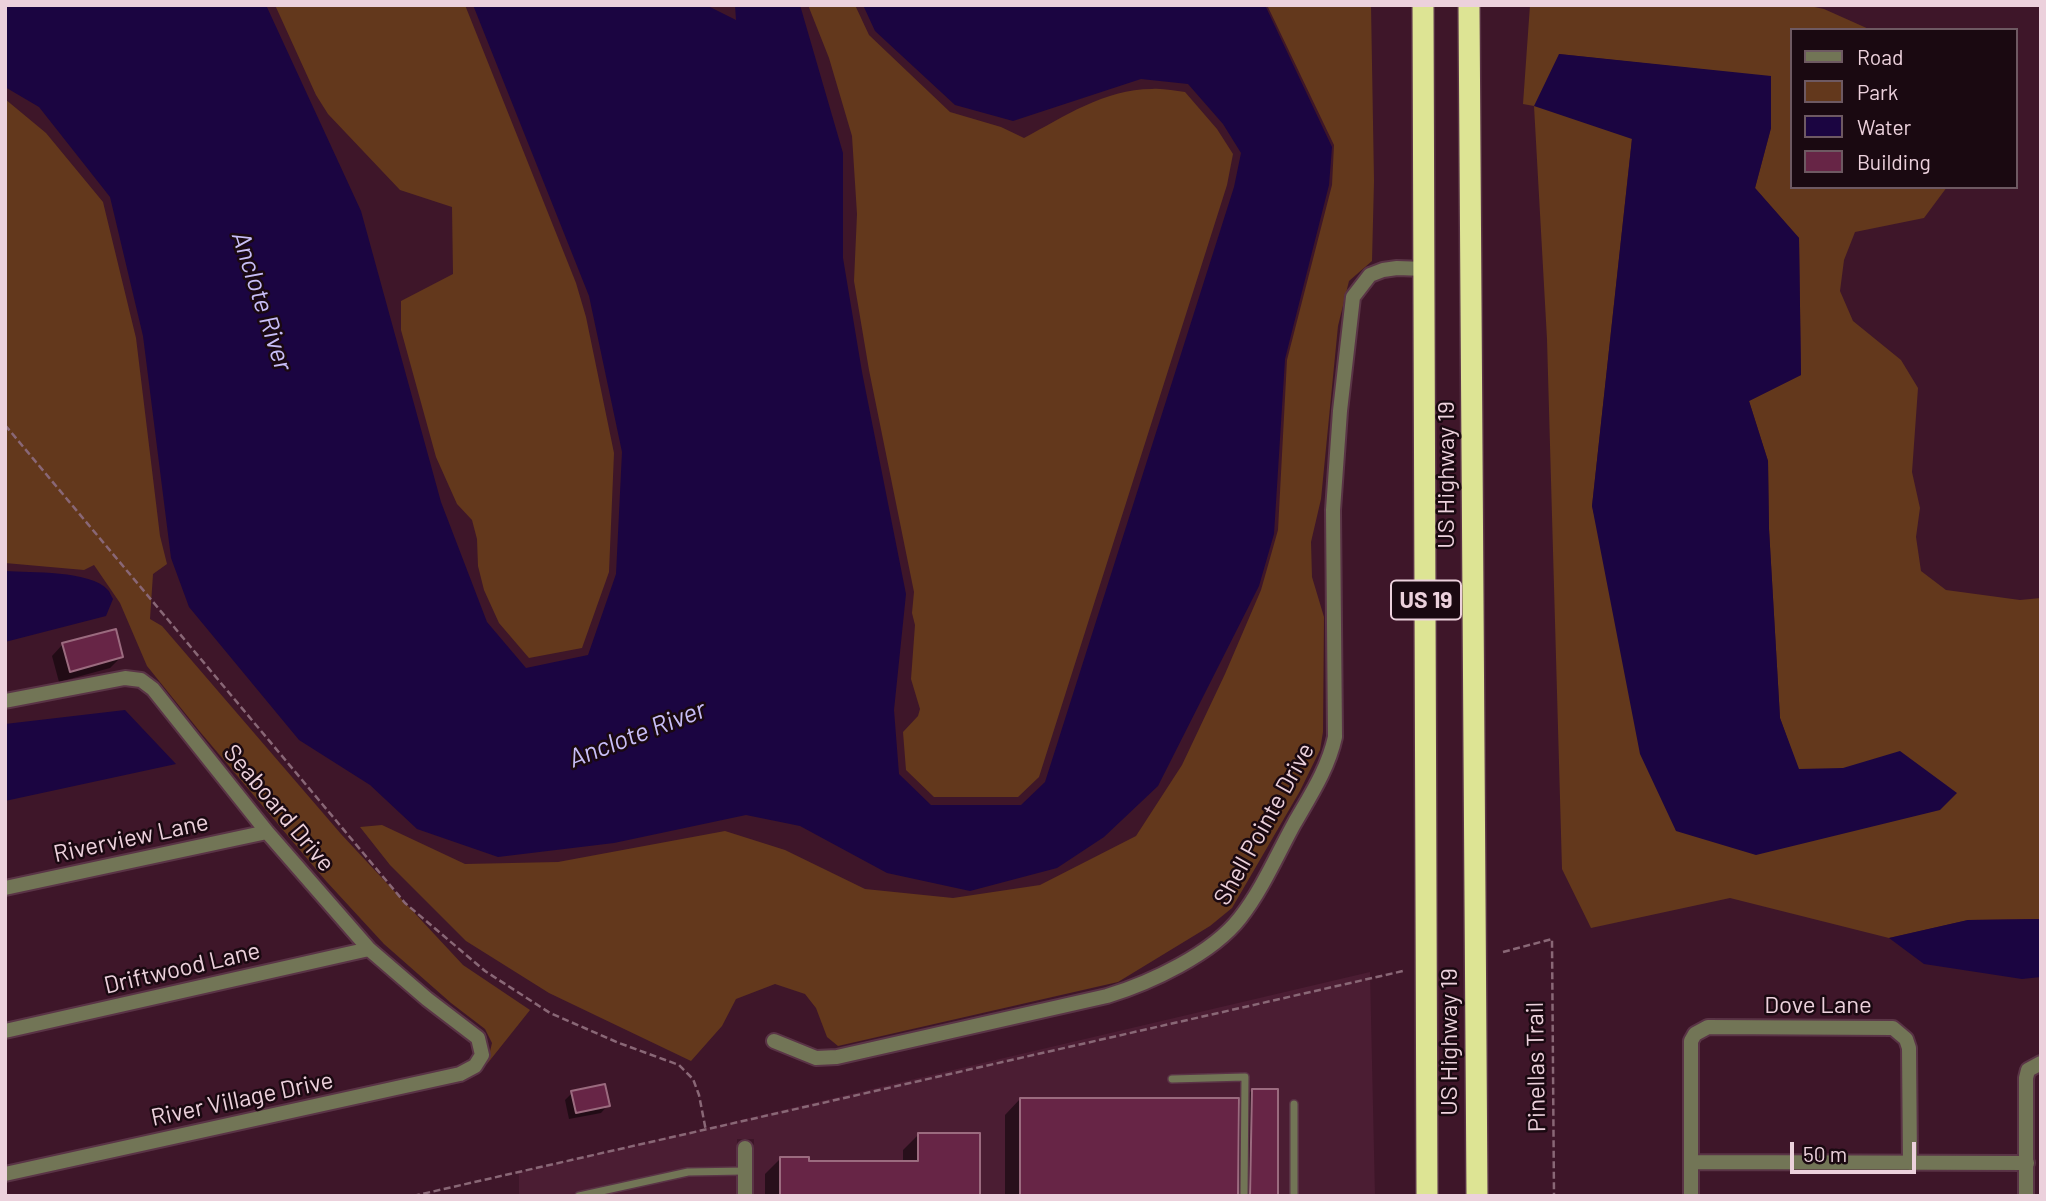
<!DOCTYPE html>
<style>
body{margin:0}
#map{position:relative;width:2046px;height:1201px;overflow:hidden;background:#3e1629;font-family:Barlow,sans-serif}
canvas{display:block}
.frame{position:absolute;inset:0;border:7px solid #ecd1dc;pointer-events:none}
.legend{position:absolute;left:1790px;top:28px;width:228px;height:161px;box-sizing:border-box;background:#1a0911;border:2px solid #6e5962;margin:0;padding:9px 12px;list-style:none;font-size:21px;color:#ecd1dc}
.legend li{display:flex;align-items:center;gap:14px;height:35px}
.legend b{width:35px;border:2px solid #6e5962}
.scale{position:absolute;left:1790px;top:1142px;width:126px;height:32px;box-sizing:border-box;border:4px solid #ecd1dc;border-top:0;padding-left:9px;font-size:21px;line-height:24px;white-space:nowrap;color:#ecd1dc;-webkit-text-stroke:5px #1a0911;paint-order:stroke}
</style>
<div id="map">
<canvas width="2046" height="1201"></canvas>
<div class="frame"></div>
<ul class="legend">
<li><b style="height:9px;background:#727556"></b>Road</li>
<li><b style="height:19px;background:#63381c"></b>Park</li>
<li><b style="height:19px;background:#1b0541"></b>Water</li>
<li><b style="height:19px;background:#672546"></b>Building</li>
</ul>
<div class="scale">50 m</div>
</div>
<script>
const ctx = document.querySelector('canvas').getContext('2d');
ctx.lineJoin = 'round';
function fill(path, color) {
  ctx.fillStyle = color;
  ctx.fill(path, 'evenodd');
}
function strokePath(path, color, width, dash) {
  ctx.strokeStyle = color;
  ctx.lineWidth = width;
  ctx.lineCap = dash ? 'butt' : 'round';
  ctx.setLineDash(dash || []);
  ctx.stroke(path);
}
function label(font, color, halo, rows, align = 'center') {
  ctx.font = font + ' Barlow,sans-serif';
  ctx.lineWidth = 5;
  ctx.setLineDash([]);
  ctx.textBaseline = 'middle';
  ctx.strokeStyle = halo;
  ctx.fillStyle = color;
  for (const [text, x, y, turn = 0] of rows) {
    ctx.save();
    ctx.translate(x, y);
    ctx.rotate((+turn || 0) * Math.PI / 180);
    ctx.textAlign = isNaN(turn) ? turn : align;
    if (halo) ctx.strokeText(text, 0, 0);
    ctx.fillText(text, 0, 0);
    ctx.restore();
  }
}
fill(new Path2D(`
 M 1370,972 L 1375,1196 L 754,1196 L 754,1139 L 737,1139 L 737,1196 L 519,1196 L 519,1172 Z`), '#4b1d33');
fill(new Path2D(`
 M 275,5 L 465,5 L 576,283 L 586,317 L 614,453 L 609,572 L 582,648 L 529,658 L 499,623 L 484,590 L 478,566 L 477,539 L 472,520 L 457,504 L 436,457 L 401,330 L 401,301 L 453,274 L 452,207 L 400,190 L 328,114 L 316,95 Z
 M 808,5 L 855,5 L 869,35 L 950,112 L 1001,127 L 1024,138 C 1064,117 1104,89 1152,89 C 1163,88 1174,91 1185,92 L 1217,129 L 1233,154 L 1227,185 L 1039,777 L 1018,797 L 934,797 L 906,770 L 903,732 L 918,716 L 920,709 L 911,679 L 915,625 L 912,613 L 914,592 L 869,370 L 854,281 L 857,214 L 852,136 L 829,58 Z
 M 1267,5 L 1371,5 L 1374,181 L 1372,261 L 1349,281 L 1338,326 L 1321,499 L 1311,542 L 1312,577 L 1324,617 L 1323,732 L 1320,750 L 1300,791 L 1232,908 L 1210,926 L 1118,982 L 838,1046 L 827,1037 L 816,1008 L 805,994 L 775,984 L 736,999 L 722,1026 L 691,1061 L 549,993 L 466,941 L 390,865 L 360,827 L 382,825 L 465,864 L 558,862 L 725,831 L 785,850 L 865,889 L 953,898 L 1040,885 L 1136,836 L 1182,765 L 1225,674 L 1261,590 L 1278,530 L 1287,360 L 1332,185 L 1334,145 Z
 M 1530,5 L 1805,5 L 1824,9 L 1871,30 L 1792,30 L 1792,187 L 1947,187 L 1924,218 L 1855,232 L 1844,260 L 1840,291 L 1853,321 L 1901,360 L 1918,388 L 1912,472 L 1920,508 L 1916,537 L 1921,571 L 1946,590 L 2020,600 L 2041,598 L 2041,919 L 1968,920 L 1889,938 L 1730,898 L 1591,928 L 1562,869 L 1547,339 L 1534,106 L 1523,104 ZM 1559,54 L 1771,77 L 1771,128 L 1755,188 L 1799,238 L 1801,375 L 1749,401 L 1768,461 L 1769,529 L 1780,718 L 1798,769 L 1843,769 L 1900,752 L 1676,830 L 1592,506 L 1632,138 Z
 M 5,99 L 46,133 L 103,202 L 136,338 L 160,536 L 167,564 L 153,574 L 150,619 L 162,626 L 341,834 L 463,965 L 530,1010 L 487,1064 L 492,1043 L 485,1029 L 451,1003 L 384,944 L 326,881 L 201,733 L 147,666 L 120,603 L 94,565 L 84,570 L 5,563 Z`), '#63381c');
fill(new Path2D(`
 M 5,5 L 266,5 L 361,211 L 441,502 L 487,622 L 526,668 L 588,655 L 616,574 L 622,452 L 589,296 L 473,5 L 706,5 L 736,20 L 735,5 L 800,5 L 843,153 L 843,258 L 862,372 L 906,594 L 894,710 L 899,774 L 931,805 L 1021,805 L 1045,782 L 1234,187 L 1241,153 L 1223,124 L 1188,84 L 1141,79 L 1013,121 L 955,105 L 875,31 L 863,5 L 1265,5 L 1332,147 L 1329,185 L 1285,359 L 1274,534 L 1259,586 L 1158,786 L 1104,837 L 1057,868 L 970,891 L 887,873 L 800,826 L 746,815 L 614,843 L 498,857 L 417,829 L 370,785 L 299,740 L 189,607 L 171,558 L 143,336 L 110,197 L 39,107 L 5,87 Z
 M 1559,54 L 1771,76 L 1771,128 L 1755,188 L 1799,238 L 1801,375 L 1749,401 L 1768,461 L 1769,529 L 1780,718 L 1799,769 L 1843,768 L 1900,751 L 1957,793 L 1940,810 L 1756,855 L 1676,831 L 1640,754 L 1592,506 L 1632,139 L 1534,106 Z
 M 5,571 C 30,573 91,570 108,590 C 110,592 111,596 113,599 L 106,616 L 5,642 Z
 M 125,710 L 176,764 L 5,801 L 5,724 Z
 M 2041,919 L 2041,977 L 2022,979 L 1924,964 L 1889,938 L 1968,920 Z`), '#1b0541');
fill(new Path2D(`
 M 63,644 L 121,657 L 110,668 L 59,682 L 52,656 Z
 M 1252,1090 L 1276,1196 L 1005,1196 L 1005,1115 L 1020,1099 L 1237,1106 Z
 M 572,1093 L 608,1105 L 601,1113 L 569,1119 L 565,1100 Z
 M 918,1135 L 979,1196 L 765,1196 L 765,1174 L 781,1158 L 808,1162 L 903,1162 L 903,1150 Z`), '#0007');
const building = new Path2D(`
 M 116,629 L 123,657 L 70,672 L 62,643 Z
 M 605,1084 L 610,1106 L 576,1113 L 571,1091 Z
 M 1252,1089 L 1278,1089 L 1278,1196 L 1250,1196 Z
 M 1020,1098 L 1239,1098 L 1238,1196 L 1020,1196 Z
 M 918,1133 L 980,1133 L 980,1196 L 780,1196 L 780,1157 L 809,1157 L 809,1161 L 918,1161 Z`);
fill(building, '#672546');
strokePath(building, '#9b6b7f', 2);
const lane = new Path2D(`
 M 1172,1079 L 1245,1077 L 1244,1196
 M 1294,1104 L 1294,1196
 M 579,1196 L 688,1172 L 744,1171`);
const street = new Path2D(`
 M 5,701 L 125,678 L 141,680 L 153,689 L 267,832 L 369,949 L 427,999 L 478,1038 L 482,1055 L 475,1066 L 460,1074 L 5,1174
 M 5,888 L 267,832
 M 5,1031 L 369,949
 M 774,1041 L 816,1058 L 837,1057 L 1107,996 C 1150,983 1212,954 1240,918 C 1262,890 1277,855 1294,824 C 1310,796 1328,769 1335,737 L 1333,510 L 1340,411 L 1353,297 L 1370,275 L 1383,270 L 1397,268 L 1425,269
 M 745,1148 L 745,1196
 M 1691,1162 L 2027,1163
 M 1691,1196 L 1691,1041 L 1695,1034 L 1708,1027 L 1893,1028 L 1906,1039 L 1909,1048 L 1910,1163
 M 2026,1196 L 2026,1078 L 2028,1070 L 2041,1063`);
const highway = new Path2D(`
 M 1423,5 L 1427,1196
 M 1469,5 L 1477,1196`);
strokePath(lane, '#5a3446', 10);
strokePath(street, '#5a3446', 18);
strokePath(highway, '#5a3446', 24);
strokePath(new Path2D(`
 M 5,425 L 405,903 L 485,971 L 550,1013 L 619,1043 L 679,1065 L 693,1079 L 699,1095 L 706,1131
 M 1503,952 L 1552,939 L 1554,1196
 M 413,1196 L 1403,971`), '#896776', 2.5, [7, 3.5]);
strokePath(lane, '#727556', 7);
strokePath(street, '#727556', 14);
strokePath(highway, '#dde494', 21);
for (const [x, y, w] of [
 [1426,600,70]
]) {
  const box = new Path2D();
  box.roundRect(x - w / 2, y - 19.5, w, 39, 5);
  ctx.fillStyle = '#1a0911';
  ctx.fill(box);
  strokePath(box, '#ecd1dc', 2);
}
label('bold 23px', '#ecd1dc', null, [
 ["US 19",1426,600]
]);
label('24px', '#ecd1dc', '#1a0911', [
 ["US Highway 19",1446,475,-90],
 ["Seaboard Drive",279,808,50],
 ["Shell Pointe Drive",1264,824,-61],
 ["Riverview Lane",131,838,-12],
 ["Driftwood Lane",182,968,-13],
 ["Dove Lane",1818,1005],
 ["US Highway 19",1449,1042,-90],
 ["Pinellas Trail",1536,1067,-91],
 ["River Village Drive",242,1099,-12]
]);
label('italic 26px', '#c8bef7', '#1a0911', [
 ["Anclote River",262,301,72],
 ["Anclote River",637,734,-21]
]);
</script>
